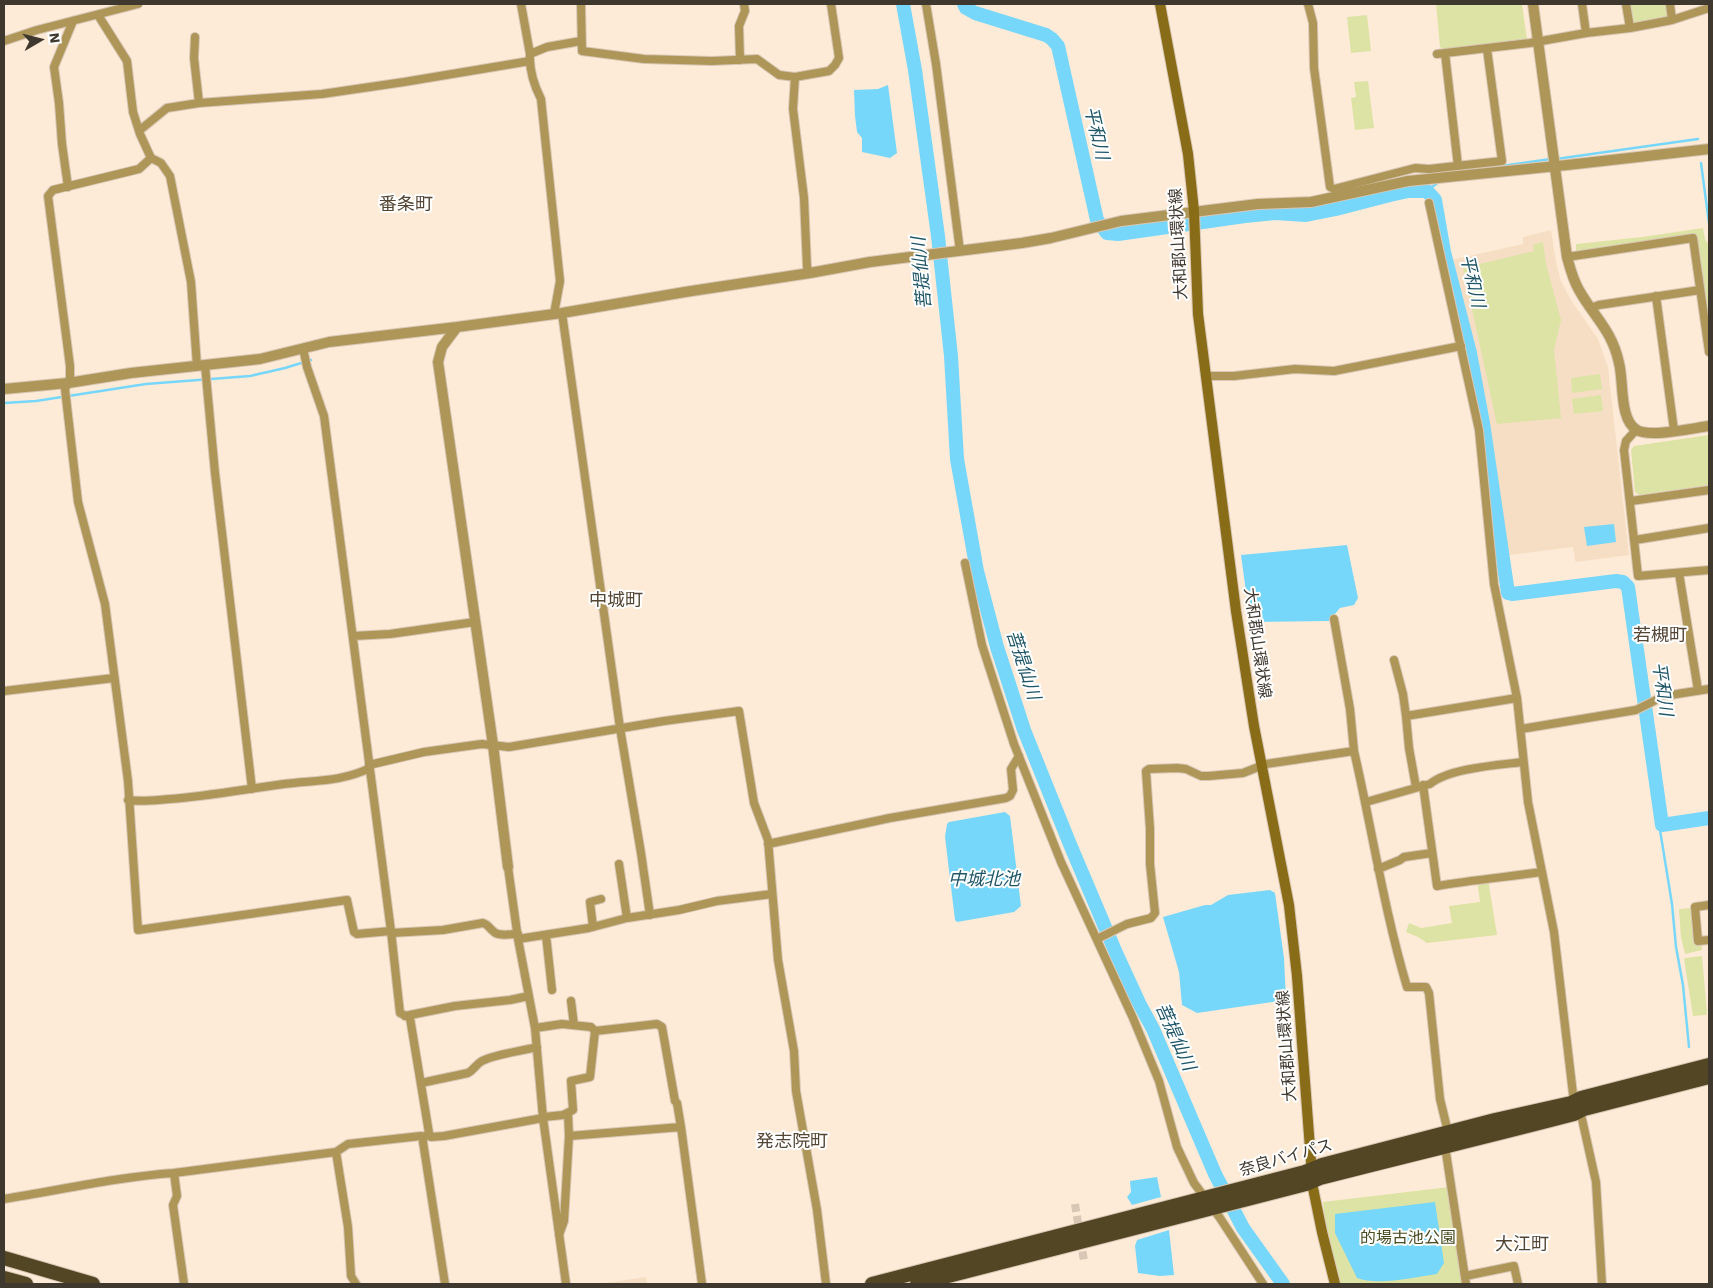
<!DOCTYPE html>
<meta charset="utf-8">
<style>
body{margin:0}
#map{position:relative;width:1713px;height:1288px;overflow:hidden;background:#feebd7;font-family:"Work Sans",sans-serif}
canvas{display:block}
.frame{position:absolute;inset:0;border:5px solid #3f382f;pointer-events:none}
.north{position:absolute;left:15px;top:15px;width:50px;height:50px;-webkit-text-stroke:4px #fff;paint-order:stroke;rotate:82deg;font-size:14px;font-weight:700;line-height:20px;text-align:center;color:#3f382f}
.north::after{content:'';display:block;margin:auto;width:18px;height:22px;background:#3f382f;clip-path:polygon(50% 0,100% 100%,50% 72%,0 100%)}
</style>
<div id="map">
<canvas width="1713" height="1288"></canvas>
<div class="frame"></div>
<div class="north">N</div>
</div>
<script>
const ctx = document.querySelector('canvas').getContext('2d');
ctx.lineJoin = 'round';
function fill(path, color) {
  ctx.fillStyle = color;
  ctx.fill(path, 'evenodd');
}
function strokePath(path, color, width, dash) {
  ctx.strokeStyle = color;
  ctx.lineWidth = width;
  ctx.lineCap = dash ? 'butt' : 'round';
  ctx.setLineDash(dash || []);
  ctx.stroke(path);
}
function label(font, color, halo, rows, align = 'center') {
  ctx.font = font + ' "Work Sans","Noto Sans JP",sans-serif';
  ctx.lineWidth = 4;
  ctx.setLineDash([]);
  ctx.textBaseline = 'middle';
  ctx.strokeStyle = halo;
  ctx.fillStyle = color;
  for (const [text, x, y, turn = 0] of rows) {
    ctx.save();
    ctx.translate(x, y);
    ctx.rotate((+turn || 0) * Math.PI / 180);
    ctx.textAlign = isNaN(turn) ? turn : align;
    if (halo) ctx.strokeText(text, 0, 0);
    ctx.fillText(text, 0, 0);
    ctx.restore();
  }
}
fill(new Path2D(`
 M 1551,230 L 1556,262 L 1561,281 L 1571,300 L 1598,339 L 1608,367 L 1629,555 L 1576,562 L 1575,560 L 1573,547 L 1502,556 L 1488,431 L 1451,260 L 1523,244 L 1523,237 Z
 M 646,1277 L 647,1284 L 597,1284 L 619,1281 Z`), '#f5dec4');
fill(new Path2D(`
 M 1436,4 L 1522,4 L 1527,40 L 1446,50 L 1440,47 Z
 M 1630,4 L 1668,4 L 1669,14 L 1666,18 L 1637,24 L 1632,21 Z
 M 1367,15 L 1371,51 L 1351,53 L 1347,17 Z
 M 1368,81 L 1374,128 L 1355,130 L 1351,98 L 1356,97 L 1354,82 Z
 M 1703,228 L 1705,239 L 1709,245 L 1709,321 L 1697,235 L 1576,252 L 1576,244 L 1642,237 Z
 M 1543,242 L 1546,264 L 1561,320 L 1554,350 L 1561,418 L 1497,424 L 1463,268 L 1534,251 L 1533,245 Z
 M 1600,374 L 1602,389 L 1572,393 L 1571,378 Z
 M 1601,395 L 1603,411 L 1574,414 L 1572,399 Z
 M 1709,435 L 1709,485 L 1639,495 L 1635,492 L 1631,450 L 1634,446 Z
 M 1488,879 L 1497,935 L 1427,943 L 1418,937 L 1406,932 L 1409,923 L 1421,928 L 1452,923 L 1449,906 L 1480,902 L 1477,880 Z
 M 1691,908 L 1695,945 L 1702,945 L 1702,950 L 1685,954 L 1681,937 L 1679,910 L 1680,909 Z
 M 1702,956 L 1707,1013 L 1706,1015 L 1693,1016 L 1684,959 L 1685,958 Z
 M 1449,1187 L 1465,1284 L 1340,1284 L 1326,1231 L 1323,1202 Z`), '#dde3a5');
fill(new Path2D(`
 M 888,85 L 897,153 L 890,158 L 862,152 L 862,138 L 857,132 L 855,116 L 854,90 L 878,89 Z
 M 1614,524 L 1616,542 L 1587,546 L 1584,527 Z
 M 1347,545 L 1358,598 L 1354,605 L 1340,608 L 1329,621 L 1250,622 L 1241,555 Z
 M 1005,812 L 1010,816 L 1021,906 L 1014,912 L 957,922 L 955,920 L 945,837 L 947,824 L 949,822 Z
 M 1270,890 L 1275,893 L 1284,958 L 1286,1000 L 1197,1013 L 1182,1005 L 1179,972 L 1163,917 L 1205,905 L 1211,905 L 1228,895 Z
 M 1157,1177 L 1161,1197 L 1132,1205 L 1127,1197 L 1131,1192 L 1130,1181 Z
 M 1435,1202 L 1444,1263 L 1437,1274 C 1415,1277 1378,1286 1357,1278 L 1335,1233 L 1335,1214 Z
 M 1169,1230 L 1174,1275 L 1160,1276 L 1138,1273 L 1135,1246 L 1137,1240 Z`), '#76d7fa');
strokePath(new Path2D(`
 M 1556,159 L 1698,139
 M 1701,163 L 1709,223
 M 1494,167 L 1551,159
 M 1427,191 L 1440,181
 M 4,403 L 36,401 L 146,384 L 250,376 L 285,368 L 311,360
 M 1662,825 L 1660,830 L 1672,904 L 1676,947 L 1683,985 L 1689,1047`), '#76d7fa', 2.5);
strokePath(new Path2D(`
 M 903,4 L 915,70 L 938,236 L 951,356 L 957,459 L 977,571 L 997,647 L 1024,730 L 1069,842 L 1116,953 L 1139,1003 L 1153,1029 L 1215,1174 L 1243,1228 L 1283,1284
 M 964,4 L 966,8 L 975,13 L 1046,35 L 1052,39 L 1058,46 L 1097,220 L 1107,233 L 1118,234 L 1245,216 L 1275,213 L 1306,215 L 1336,209 L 1390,195 L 1408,191 L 1427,191 L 1435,200 L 1444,252 L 1470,353 L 1483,423 L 1508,593 L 1512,594 L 1616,581 L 1623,582 L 1628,587 L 1662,825 L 1709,818`), '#76d7fa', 14);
strokePath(new Path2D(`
 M 1075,1204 L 1084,1261`), '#d8c7b5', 8, [8, 4]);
const minor = new Path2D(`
 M 521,4 L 530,54 C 529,70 534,85 541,99 L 560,281 L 554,314
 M 581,4 L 582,51 L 644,59 L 712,61 L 757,59 L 779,75 L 795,77 L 829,71 L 835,65 L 839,58 L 831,4
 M 926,4 L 936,64 L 960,251
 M 1308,4 L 1313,23 L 1314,68 L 1330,187 L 1334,189 L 1415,168 L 1429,169 L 1502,161 L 1487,49
 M 1582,4 L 1586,33
 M 1626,4 L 1630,28
 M 1670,4 L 1672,20
 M 98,15 L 127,61 L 133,112 L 140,134 L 151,158 L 161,163 L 170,176 L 191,282 L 197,366
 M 195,37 L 194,58 L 199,103
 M 4,41 L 37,30 L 138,4
 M 1445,53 L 1458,166
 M 530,54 L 547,47 L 581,41
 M 1437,54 L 1530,43 L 1586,33 L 1630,28 L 1672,20 L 1709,8
 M 740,60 L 739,26 L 745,11 L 744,4
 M 795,77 L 793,109 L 804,198 L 807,267 L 810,273
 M 140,130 L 167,108 L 199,103 L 322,94 L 404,82 L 530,61
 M 151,158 L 139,169 L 53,190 L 48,196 L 70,366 L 70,378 L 65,389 L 78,502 L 105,604 L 128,781 L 138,930 L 347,900 L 354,932 L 357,934 L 391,931
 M 68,187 L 62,144 L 59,103 L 54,67 L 73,21
 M 1429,203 L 1479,430 L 1494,584 L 1517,698 L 1528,802 L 1554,932 L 1573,1094 L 1582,1119 L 1596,1182 L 1602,1284
 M 1567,257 L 1693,238 L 1709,352
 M 1656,296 L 1674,430
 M 1591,308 L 1599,305 L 1700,290
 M 562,313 L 620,728 L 641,853 L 650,915
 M 303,348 L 307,367 L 324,416 L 391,931 L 400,1013 L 410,1018 L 429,1133 L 424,1137 L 423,1142 L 445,1284
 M 205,365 L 215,473 L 252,789
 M 1206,376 L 1234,376 L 1295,369 L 1334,371 L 1461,346
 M 1636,430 L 1626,441 L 1624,450 L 1638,576 L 1709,570
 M 1631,501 L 1709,490
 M 1635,540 L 1709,528
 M 965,563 L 982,645 L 1014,744 L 1061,862 L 1133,1018 L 1159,1081 L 1177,1147 L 1194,1183 L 1220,1218 L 1263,1284
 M 1679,573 L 1698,690
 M 1334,619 L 1350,709 L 1354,751
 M 353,636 L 390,634 L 475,622
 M 1394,660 L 1403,694 L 1406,716
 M 4,691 L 114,678
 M 1521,729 L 1636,710 L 1664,696 L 1709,689
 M 369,765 L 424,752 L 482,744 L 509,747 L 664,721 L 739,711 L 754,803 L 768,840 L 778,960 L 794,1051 L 796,1091 L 817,1210 L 826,1284
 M 1423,785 L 1437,886 C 1472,880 1507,877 1542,872
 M 1416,787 L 1409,748 L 1406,716 L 1517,698
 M 128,800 C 142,802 156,800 170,799 C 208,796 246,789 284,784 C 315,780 341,782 370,768
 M 1366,802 L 1430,784 C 1449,768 1499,765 1523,762
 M 768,844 L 890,818 L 1006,798 L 1010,796 L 1013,790 L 1011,769 L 1019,756
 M 619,864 L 627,918
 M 508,867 L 518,939 L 535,1028 L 543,1118 L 566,1284
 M 1378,869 L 1400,860 L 1404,857 L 1432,853
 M 1709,905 L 1695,907 L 1698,941 L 1709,940
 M 593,927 L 590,902 L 601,899
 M 391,933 L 443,930 L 483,923 C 489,925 488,927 493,931 C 498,937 511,934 518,934
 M 546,935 L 552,990
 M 518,939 L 589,928 L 627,918 L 679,910 L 717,901 L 772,894
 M 1097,939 L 1127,924 L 1151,918 L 1155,913 L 1150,864 L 1150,829 L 1146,771 L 1149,769 L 1177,768 L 1186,769 L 1201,776 L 1209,776 L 1243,773 L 1266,764 L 1354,751 C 1372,829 1384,910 1407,987 L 1426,987 L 1429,993 L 1440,1099 L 1448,1132
 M 571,1001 L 574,1025
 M 405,1016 L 455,1006 L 510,1000 L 529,996
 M 535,1028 L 562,1024 L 591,1027 L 595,1031 L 657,1024 L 662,1027 L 675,1101 L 677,1103 L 681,1127 L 702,1284
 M 421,1083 L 468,1073 C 474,1070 476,1064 482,1061 C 495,1054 522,1051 537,1047
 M 544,1117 L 563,1115 L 573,1110 L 571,1081 L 590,1077 L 595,1031
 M 429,1133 L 431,1137 L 444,1136 L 543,1118
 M 569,1136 L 681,1127
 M 1445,1146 L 1466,1284
 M 336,1152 L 348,1227 L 351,1276 L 356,1284
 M 174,1173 L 177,1196 L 173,1205 L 184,1284
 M 4,1199 C 61,1190 117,1177 174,1173 L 336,1152 L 348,1144 L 421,1136 L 424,1137
 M 559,1235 L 564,1221 L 569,1136 L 568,1113
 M 1465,1276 L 1514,1266 L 1518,1284`);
const tertiary = new Path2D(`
 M 1533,4 L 1567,257 C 1570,268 1573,280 1579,290 C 1594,317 1612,330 1619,363 C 1624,382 1619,420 1637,430 C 1650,438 1693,428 1709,426
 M 457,327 L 442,347 L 438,362 L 493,745 L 508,867
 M 4,389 L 68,383 L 131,373 L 260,359 L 329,342 L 457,327 L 562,313 L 685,292 L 810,273 L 870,262 L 1022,243 L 1051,238 L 1121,221 L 1258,204 L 1311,202 L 1408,181 L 1567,165 L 1709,149`);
const secondary = new Path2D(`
 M 1160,4 L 1188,154 L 1194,211 L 1198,314 L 1236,611 L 1254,726 L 1289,905 L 1297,976 L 1313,1188 L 1322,1232 L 1335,1284`);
const trunk = new Path2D(`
 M 4,1258 L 93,1284
 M 4,1278 L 26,1284
 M 872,1284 L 1247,1187 L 1305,1172 L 1322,1165 L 1495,1120 L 1571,1103 L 1581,1098 L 1709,1065
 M 917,1284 L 1306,1184 L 1320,1178 C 1405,1156 1490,1136 1574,1114 L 1584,1109 L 1709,1077`);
strokePath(minor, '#d8c7b5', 10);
strokePath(tertiary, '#d8c7b5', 12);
strokePath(secondary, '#d8c7b5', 12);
strokePath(trunk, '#d8c7b5', 16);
strokePath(minor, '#ae9659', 8);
strokePath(tertiary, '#ae9659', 10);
strokePath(secondary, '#886c17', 10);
strokePath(trunk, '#524625', 14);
label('16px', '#3f382f', '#fff', [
 ["大和郡山環状線",1179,244,-93],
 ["大和郡山環状線",1257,643,82],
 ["大和郡山環状線",1287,1046,-94],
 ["奈良バイパス",1286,1158,-16]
]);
label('16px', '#484b20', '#fff', [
 ["的場古池公園",1408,1238]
]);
label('italic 18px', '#1e5567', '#fff', [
 ["平和川",1096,133,77],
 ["菩提仙川",922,273,-95],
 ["平和川",1472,281,77],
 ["菩提仙川",1023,665,72],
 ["平和川",1662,689,82],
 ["中城北池",984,880],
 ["菩提仙川",1175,1037,66]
]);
label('18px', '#544534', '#fff', [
 ["番条町",406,205],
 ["中城町",616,601],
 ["若槻町",1660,636],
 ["発志院町",792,1142],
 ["大江町",1522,1245]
]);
</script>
